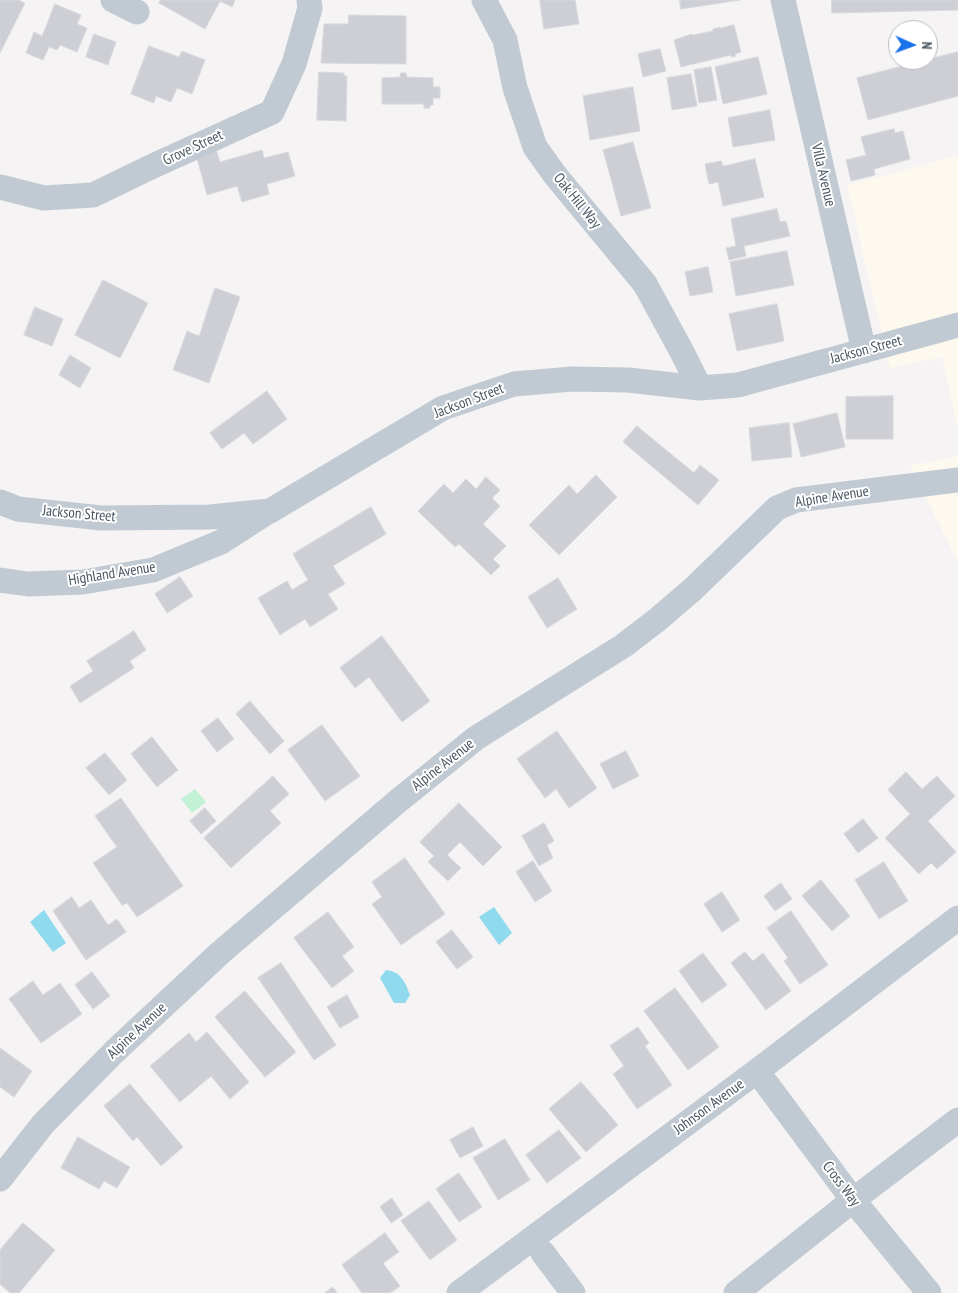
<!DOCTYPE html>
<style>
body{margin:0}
#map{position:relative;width:958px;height:1293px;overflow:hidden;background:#f5f3f3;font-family:"PT Sans Narrow",sans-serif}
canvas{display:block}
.north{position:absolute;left:888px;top:20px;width:50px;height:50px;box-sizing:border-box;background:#fff;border:1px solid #b7bbc0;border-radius:50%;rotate:92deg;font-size:14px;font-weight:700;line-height:20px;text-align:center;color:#4a5661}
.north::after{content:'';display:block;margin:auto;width:18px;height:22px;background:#1a73e8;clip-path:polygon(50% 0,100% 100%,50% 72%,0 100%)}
</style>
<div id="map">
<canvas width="958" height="1293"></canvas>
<div class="north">N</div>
</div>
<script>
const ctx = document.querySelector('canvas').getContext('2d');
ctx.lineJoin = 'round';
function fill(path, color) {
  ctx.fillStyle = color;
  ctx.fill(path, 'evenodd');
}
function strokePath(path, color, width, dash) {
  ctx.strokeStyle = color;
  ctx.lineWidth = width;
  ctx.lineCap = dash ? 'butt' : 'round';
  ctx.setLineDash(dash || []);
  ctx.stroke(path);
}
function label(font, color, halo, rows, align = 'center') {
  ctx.font = font + ' "PT Sans Narrow",sans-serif';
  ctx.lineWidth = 4;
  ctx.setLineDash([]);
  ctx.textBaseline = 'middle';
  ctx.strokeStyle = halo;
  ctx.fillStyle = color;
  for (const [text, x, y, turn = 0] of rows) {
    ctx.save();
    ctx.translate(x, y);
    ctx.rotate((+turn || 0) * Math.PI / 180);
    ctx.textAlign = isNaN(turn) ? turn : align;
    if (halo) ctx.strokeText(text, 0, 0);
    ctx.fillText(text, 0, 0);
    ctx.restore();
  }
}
fill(new Path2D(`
 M 958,156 L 958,429 L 942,357 L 890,368 L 847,185 Z
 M 958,456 L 958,562 L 910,466 Z`), '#fdf9ef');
fill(new Path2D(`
 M 195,789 L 206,802 L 192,813 L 181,799 Z`), '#c3f1d5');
fill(new Path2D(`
 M 494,907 L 512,933 L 499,945 L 479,917 Z
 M 44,910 L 66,943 L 53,952 L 30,922 Z
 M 386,970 C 401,972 405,981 410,995 L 405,1003 L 394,1003 L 380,978 Z`), '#90daee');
const building = new Path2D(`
 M 0,0 L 18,0 L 25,3 L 0,53 Z
 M 161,0 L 235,0 L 232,7 L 220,1 L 205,29 L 159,3 Z
 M 540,0 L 575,0 L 579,24 L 544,29 Z
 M 680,0 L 740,0 L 681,9 Z
 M 832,0 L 958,0 L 958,10 L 832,13 Z
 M 55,4 L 81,15 L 77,24 L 87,28 L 77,52 L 60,45 L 57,50 L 49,47 L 43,60 L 26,53 L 34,32 L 42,36 Z
 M 349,15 L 406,16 L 406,64 L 321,63 L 324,24 L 348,24 Z
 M 734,25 L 741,52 L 735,54 L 736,56 L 731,57 L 731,55 L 681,67 L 674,40 L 692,34 L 693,35 L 713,31 L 713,29 L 720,27 L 720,28 Z
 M 94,34 L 116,42 L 108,65 L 86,57 Z
 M 149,46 L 179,57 L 182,51 L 205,60 L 192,94 L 177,88 L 171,102 L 156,96 L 154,103 L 131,94 Z
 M 660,49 L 666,71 L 643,77 L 638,54 Z
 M 958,52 L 958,96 L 868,120 L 857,78 Z
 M 758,57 L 767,94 L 723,104 L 715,67 Z
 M 711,67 L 717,100 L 699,103 L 694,70 Z
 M 319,72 L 344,73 L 344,76 L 347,76 L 346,121 L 317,120 Z
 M 401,73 L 406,73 L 407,77 L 433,78 L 433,87 L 440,87 L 440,98 L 433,98 L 433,105 L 430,105 L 430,108 L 424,108 L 424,104 L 382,104 L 382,78 L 400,77 Z
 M 691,74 L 697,106 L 672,110 L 667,78 Z
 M 633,87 L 640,131 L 590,140 L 583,96 Z
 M 770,110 L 775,140 L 733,147 L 728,118 Z
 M 894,129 L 895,133 L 903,131 L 910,159 L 874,169 L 875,175 L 851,181 L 846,160 L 866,155 L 861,137 Z
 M 633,142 L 651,208 L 621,216 L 603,150 Z
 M 216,149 L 220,162 L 262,150 L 264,158 L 288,152 L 295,176 L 267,184 L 269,194 L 242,202 L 237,186 L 207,195 L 196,155 Z
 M 755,159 L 764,197 L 723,206 L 718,182 L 709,184 L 705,164 L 721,161 L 723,166 Z
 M 777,209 L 780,222 L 786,221 L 790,236 L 744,246 L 746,256 L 729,260 L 726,248 L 736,246 L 731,219 Z
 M 787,251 L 794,285 L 736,296 L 730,262 Z
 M 708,267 L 713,292 L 690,296 L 685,272 Z
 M 103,280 L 148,303 L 120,358 L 75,335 Z
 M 215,288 L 240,297 L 209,383 L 173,370 L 187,331 L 199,336 Z
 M 777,304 L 784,341 L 737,351 L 729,314 Z
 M 35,307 L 63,319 L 52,346 L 24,335 Z
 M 70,355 L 91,368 L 80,388 L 59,375 Z
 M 267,391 L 287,419 L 253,444 L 244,433 L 222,449 L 210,433 Z
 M 893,396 L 893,439 L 846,439 L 846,397 Z
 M 837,413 L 845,447 L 801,457 L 793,424 Z
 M 789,423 L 792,457 L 752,461 L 749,428 Z
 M 637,426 L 694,473 L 700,465 L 719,480 L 698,505 L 623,442 Z
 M 596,475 L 617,497 L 559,555 L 529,525 L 569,485 L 577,494 Z
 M 486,477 L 500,490 L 492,498 L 500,506 L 483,524 L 506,546 L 493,559 L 500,566 L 491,575 L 459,544 L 455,547 L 418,511 L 444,484 L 453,493 L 466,479 L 476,489 Z
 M 371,507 L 386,534 L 333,566 L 345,584 L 328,594 L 338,609 L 310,627 L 305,619 L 280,635 L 258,598 L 287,581 L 292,590 L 308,580 L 293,554 Z
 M 180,577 L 193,596 L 167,613 L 155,594 Z
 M 558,578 L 577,609 L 547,628 L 528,597 Z
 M 134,631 L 146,650 L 130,661 L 134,668 L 80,703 L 70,686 L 93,671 L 87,661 Z
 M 382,636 L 430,701 L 402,722 L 369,677 L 355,688 L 340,668 Z
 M 250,701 L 284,741 L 270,754 L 236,714 Z
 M 218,718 L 234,739 L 217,752 L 201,731 Z
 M 322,725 L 360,776 L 325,801 L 288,750 Z
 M 557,731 L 597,788 L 569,808 L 556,789 L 545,798 L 517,759 Z
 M 152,737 L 178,770 L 157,787 L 131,754 Z
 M 626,751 L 639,776 L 613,789 L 600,764 Z
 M 105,753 L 127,780 L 109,795 L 86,768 Z
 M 906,772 L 922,789 L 937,776 L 955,796 L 928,821 L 956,852 L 937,869 L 931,863 L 919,874 L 885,838 L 910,814 L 888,790 Z
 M 273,776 L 289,794 L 270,811 L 281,823 L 231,868 L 204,838 Z
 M 121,798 L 183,886 L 137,917 L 127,903 L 122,905 L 93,863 L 117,847 L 95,816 Z
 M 459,803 L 502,847 L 483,866 L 460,842 L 447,855 L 461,868 L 448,881 L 428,862 L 434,856 L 420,842 Z
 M 205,808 L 216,821 L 201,834 L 190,821 Z
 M 863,819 L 878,838 L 858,853 L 844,834 Z
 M 544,823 L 554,841 L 547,845 L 553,858 L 539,866 L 522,836 Z
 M 405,858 L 445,914 L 401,945 L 372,904 L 382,897 L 372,882 Z
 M 533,861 L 552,891 L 535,902 L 516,872 Z
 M 884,862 L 908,901 L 879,919 L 855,880 Z
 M 821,880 L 850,916 L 832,931 L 802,896 Z
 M 781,883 L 792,899 L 775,911 L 764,896 Z
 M 722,892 L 740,920 L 722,932 L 704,904 Z
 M 72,897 L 79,908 L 91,900 L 108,925 L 117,919 L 126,932 L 86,960 L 53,911 Z
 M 791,911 L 828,965 L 800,984 L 784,961 L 788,958 L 767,928 Z
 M 328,912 L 354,947 L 342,956 L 354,971 L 332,988 L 294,938 Z
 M 452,930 L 473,957 L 457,969 L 436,942 Z
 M 745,952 L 753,961 L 763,953 L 791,991 L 766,1010 L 731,963 Z
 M 703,953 L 727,985 L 702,1003 L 679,971 Z
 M 281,963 L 336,1045 L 314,1060 L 258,978 Z
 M 92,972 L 110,996 L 93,1009 L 75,985 Z
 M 33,981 L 43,995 L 60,983 L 82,1014 L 41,1043 L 9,999 Z
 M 675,988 L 719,1047 L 688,1070 L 644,1011 Z
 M 245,991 L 296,1052 L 265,1077 L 215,1017 Z
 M 347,995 L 359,1017 L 340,1028 L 327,1007 Z
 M 638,1027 L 649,1043 L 645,1046 L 672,1085 L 637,1109 L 613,1074 L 624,1066 L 610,1046 Z
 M 207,1032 L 249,1082 L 230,1099 L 211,1076 L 180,1102 L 150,1066 L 189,1033 L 196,1042 Z
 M 0,1048 L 32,1071 L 14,1097 L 0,1087 Z
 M 581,1082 L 618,1125 L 586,1152 L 549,1109 Z
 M 130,1084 L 183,1147 L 161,1166 L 137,1137 L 133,1141 L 104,1106 Z
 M 473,1127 L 483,1146 L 460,1158 L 450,1140 Z
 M 559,1130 L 581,1158 L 547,1183 L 526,1155 Z
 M 78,1137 L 130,1167 L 117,1188 L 104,1181 L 99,1189 L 61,1168 Z
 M 505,1139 L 530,1180 L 498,1200 L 473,1158 Z
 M 459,1173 L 482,1207 L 459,1222 L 436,1189 Z
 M 392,1198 L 403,1215 L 391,1223 L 380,1207 Z
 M 429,1201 L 457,1240 L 430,1260 L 401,1221 Z
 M 23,1223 L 55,1250 L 19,1293 L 10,1293 L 0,1284 L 0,1250 Z
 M 385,1233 L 399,1252 L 383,1263 L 400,1286 L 390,1293 L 362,1293 L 342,1265 Z
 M 333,1287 L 337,1293 L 325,1293 Z`);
fill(building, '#cdcfd5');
strokePath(building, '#d7d9de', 1);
strokePath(new Path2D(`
 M 113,0 L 137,12
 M 484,0 L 505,40 L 515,88 L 535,147 L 555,175 L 645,284 L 682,352 L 700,388
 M 783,0 L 864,351
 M 0,187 L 44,198 L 93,195 L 153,166 L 272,112 L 294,64 L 310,8 L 309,0
 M 0,502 L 18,509 L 101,518 L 210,517 L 270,511 L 443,408 L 514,384 L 572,379 L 628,380 L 700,388 L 738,385 L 958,325
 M 0,580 L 28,584 L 83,582 L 153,570 L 221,542 L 266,513
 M 757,1071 L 853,1200 L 929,1293
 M 0,1179 L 43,1124 L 115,1051 L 220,953 L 398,801 L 476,738 L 623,646 L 657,620 L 692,590 L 777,508 L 796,500 L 958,480
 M 543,1253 L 573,1293
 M 459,1293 L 757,1071 L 958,918
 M 736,1293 L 853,1200 L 958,1120`), '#c1cad2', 25);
label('15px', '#4a5661', '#fff', [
 ["Grove Street",193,148,-25],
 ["Villa Avenue",823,175,77],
 ["Oak Hill Way",577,201,51],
 ["Jackson Street",866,350,-15],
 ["Jackson Street",469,401,-21],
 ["Alpine Avenue",832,497,-9],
 ["Jackson Street",79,514,5],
 ["Highland Avenue",112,574,-9],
 ["Alpine Avenue",443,765,-38],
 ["Alpine Avenue",137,1031,-43],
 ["Johnson Avenue",709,1107,-36],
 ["Cross Way",841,1184,53]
]);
</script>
